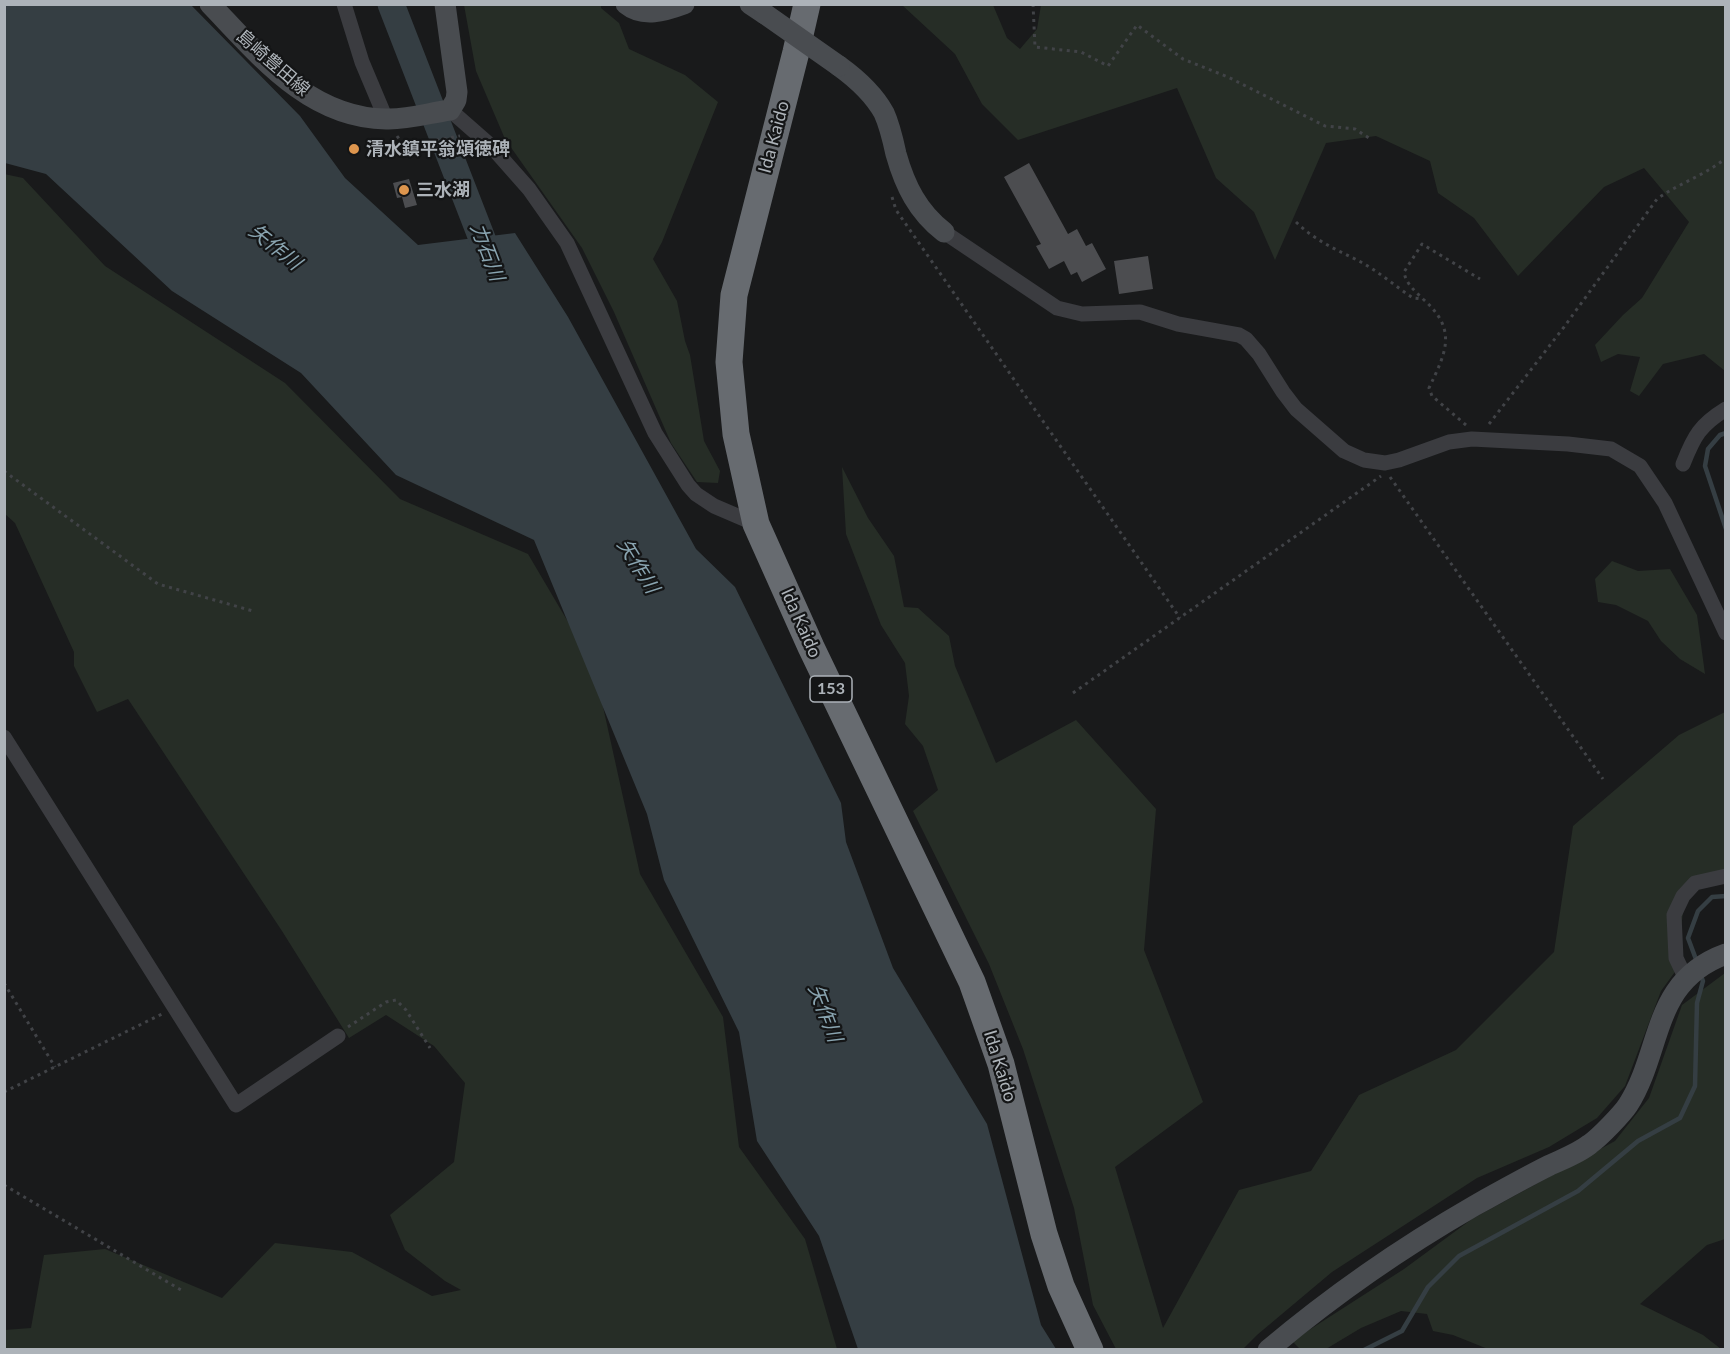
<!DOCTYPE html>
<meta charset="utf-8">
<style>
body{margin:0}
#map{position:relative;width:1730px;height:1354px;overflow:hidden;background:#191a1b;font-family:Lato,sans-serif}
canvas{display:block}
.frame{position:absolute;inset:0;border:6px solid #adb3b9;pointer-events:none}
</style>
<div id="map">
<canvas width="1730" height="1354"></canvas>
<div class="frame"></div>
</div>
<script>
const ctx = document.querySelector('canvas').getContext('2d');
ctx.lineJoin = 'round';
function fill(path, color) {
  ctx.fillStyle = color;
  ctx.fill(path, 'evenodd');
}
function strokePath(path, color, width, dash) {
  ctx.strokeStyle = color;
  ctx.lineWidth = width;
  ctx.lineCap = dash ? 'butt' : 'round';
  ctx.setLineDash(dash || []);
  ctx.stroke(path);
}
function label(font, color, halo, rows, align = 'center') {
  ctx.font = font + ' Lato,"Noto Sans JP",sans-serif';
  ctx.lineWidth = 4.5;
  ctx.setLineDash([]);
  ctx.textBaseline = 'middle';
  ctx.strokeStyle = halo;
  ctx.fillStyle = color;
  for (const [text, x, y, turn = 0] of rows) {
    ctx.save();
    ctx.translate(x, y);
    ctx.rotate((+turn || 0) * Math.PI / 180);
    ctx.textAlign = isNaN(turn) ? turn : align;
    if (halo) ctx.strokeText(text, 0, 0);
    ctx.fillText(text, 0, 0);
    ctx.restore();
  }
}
fill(new Path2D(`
 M 464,5 L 601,5 L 601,8 L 619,23 L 629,49 L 685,75 L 718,102 L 662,242 L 653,259 L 677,301 L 685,341 L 690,355 L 704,441 L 720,471 L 718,483 L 697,482 L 671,443 L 614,312 L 582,248 L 505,139 L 476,71 Z
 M 902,5 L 993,5 L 1007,38 L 1020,49 L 1037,29 L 1041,5 L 1725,5 L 1725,371 L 1704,354 L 1663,364 L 1639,396 L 1630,391 L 1640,357 L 1618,354 L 1601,362 L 1595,345 L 1623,315 L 1642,298 L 1689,222 L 1644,168 L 1604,187 L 1518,276 L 1474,218 L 1438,193 L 1430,161 L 1376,136 L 1326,143 L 1275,260 L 1254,212 L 1216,178 L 1177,88 L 1018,140 L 982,104 L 955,54 Z
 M 4,174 L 23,178 L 105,266 L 285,383 L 400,499 L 528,554 L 594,666 L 640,874 L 723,1017 L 739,1147 L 805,1239 L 837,1349 L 5,1349 L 5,1330 L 31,1328 L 44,1255 L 105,1249 L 222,1298 L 275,1243 L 352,1252 L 432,1296 L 461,1290 L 445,1281 L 405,1250 L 390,1215 L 454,1162 L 465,1083 L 434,1046 L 386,1015 L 349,1038 L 282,931 L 128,699 L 97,712 L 74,666 L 74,652 L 15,523 L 5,514 Z
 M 842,467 L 868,518 L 894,556 L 904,607 L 918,608 L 949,636 L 955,666 L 996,763 L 1076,720 L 1156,809 L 1144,950 L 1203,1102 L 1115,1167 L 1163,1328 L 1239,1190 L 1311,1171 L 1359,1095 L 1456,1050 L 1554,952 L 1573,826 L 1679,735 L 1725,712 L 1725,869 L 1698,884 L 1683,911 L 1677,969 L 1661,991 L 1625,1086 L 1597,1118 L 1549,1147 L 1477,1178 L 1332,1272 L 1257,1335 L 1243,1349 L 1116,1349 L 1093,1305 L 1074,1208 L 1023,1049 L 989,964 L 913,811 L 938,790 L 923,746 L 905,724 L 909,696 L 905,663 L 881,625 L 846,534 Z
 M 1612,561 L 1638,571 L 1670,569 L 1697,615 L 1705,674 L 1680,659 L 1661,641 L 1648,621 L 1616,605 L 1598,602 L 1595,579 Z
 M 1725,973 L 1725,1239 L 1707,1245 L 1640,1304 L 1703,1335 L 1721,1349 L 1488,1349 L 1453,1335 L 1433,1331 L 1427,1314 L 1401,1311 L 1361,1328 L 1326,1349 L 1300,1349 L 1292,1341 L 1404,1269 L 1472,1219 L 1615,1141 L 1649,1098 L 1682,1005 Z`), '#262d26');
fill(new Path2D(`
 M 4,5 L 191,5 L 300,116 L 345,178 L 418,245 L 515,233 L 568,317 L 696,549 L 735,587 L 841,803 L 846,842 L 893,968 L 987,1124 L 1041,1325 L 1056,1349 L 858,1349 L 819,1236 L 757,1141 L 739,1032 L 664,880 L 647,814 L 534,540 L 396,475 L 301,373 L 172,291 L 46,174 L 5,163 Z`), '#353e43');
strokePath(new Path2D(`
 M 1726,433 L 1720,435 L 1708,449 L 1705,466 L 1726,529
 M 1697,962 L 1688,938 L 1698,911 L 1712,897 L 1726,896
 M 1364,1350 L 1402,1331 L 1428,1287 L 1459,1256 L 1578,1191 L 1638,1141 L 1680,1118 L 1695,1086 L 1697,1003 L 1703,981 L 1701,976`), '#353e43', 4.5);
strokePath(new Path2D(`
 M 391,4 L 495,272`), '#353e43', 27);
fill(new Path2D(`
 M 1029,163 L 1068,234 L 1077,229 L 1086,246 L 1092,243 L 1106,269 L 1082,282 L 1077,272 L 1071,275 L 1064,261 L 1049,269 L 1036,246 L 1041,244 L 1004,177 Z
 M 409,179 L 417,205 L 405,208 L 402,197 L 397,198 L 393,183 Z
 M 1148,256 L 1153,289 L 1119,294 L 1114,261 Z`), '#4c4d50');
strokePath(new Path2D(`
 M 1033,4 L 1035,47 L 1081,52 L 1108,66 L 1137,25 L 1183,59 L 1228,77 L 1325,126 L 1355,129 L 1369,138
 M 397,136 L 404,146 L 460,136
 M 892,197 L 896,210 L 1180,618
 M 1296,222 C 1314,240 1337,250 1359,261 C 1378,271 1395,286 1413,298 L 1422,299
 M 1489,424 L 1564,327 L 1657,199 C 1679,183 1704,176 1726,158
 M 1466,425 L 1432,396 L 1429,388 C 1446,352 1458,330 1423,299 C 1415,291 1406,284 1404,272 L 1422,244 L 1480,279
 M 4,471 L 158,584 L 253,611
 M 1390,477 L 1603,779
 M 1073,693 L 1381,476
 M 4,983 L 55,1067
 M 348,1027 L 386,1002 L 396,1000 L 406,1010 L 430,1048
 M 4,1092 L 162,1014
 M 4,1185 L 181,1290`), '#414347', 3, [3, 4.5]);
strokePath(new Path2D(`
 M 344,4 L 362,62 L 386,119
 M 450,110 L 491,146 L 529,189 L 567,243 L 655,433 L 688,485 L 696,494 L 714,506 L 756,524
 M 944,232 L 1057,308 L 1082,314 L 1140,312 L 1178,324 L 1239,335 L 1246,339 L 1259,354 L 1283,392 L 1296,409 L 1344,451 L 1364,460 L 1385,463 L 1399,460 L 1449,442 L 1472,439 L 1568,444 L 1611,449 L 1640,466 L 1665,503 L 1726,633
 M 1683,464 C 1694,436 1700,425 1726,409
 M 4,737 L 236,1105 L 338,1036
 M 1686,979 L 1676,958 L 1674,915 L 1683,896 L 1695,883 L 1726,876`), '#3b3c40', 15);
strokePath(new Path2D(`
 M 210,4 C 259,55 309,118 386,119 C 407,120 429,113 450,110 L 456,100 L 457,92 L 445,4
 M 626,4 C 643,18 665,11 684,4
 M 750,4 L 765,14
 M 839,66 C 857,79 873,93 884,113 C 890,126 893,140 896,154 C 905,186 918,212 944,232
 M 1268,1350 C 1332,1296 1401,1248 1474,1206 C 1499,1192 1524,1178 1550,1165 C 1563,1159 1579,1153 1590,1144 C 1600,1137 1622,1114 1628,1105 C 1663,1050 1651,981 1726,954`), '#494c50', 21);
strokePath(new Path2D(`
 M 807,4 L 796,52 L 734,295 L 729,362 L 736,434 L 756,524 L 811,647 L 972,982 L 1001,1064 L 1044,1234 L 1061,1286 L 1090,1350`), '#676b70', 27);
strokePath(new Path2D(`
 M 765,14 L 839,66`), '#494c50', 21);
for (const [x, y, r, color] of [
 [354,149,6,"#de964e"],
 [404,190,6,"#de964e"]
]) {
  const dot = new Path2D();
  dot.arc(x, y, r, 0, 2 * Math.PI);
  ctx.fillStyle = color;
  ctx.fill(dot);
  strokePath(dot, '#141516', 2);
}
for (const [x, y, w] of [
 [831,689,42]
]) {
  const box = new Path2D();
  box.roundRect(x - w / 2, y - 13, w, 26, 4.5);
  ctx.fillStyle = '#141516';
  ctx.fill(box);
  strokePath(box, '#adb3b9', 1.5);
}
label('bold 16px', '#adb3b9', null, [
 ["153",831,689]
]);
label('18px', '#adb3b9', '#141516', [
 ["島崎豊田線",273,63,41],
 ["Ida Kaido",774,137,-75],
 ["Ida Kaido",801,623,66],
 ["Ida Kaido",1000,1066,73]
]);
label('bold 18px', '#adb3b9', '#141516', [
 ["清水鎮平翁頌徳碑",366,149],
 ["三水湖",416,190]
], 'left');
label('italic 20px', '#89a4b0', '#141516', [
 ["矢作川",275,247,39],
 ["力石川",487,252,69],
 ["矢作川",638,566,58],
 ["矢作川",825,1013,69]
]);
</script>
